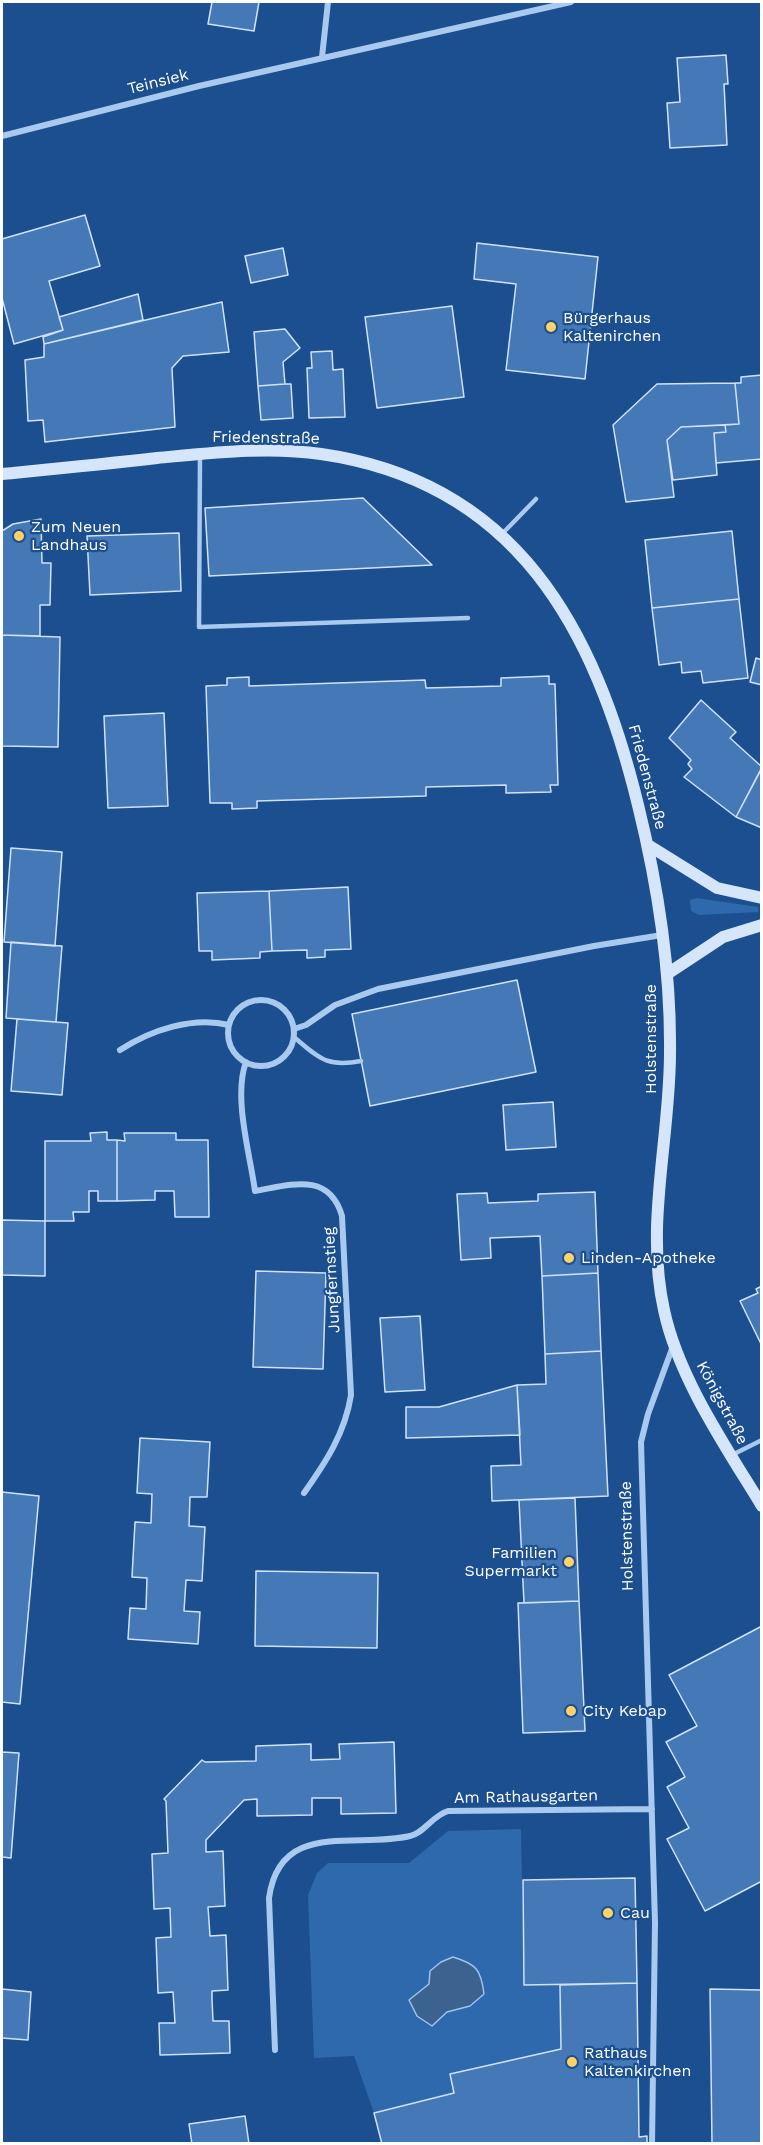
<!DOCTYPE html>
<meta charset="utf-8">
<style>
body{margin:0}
#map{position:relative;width:763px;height:2145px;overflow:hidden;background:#1b4f8f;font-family:"Work Sans",sans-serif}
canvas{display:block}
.frame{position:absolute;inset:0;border:3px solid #fff;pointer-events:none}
</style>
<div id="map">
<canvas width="763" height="2145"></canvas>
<div class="frame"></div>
</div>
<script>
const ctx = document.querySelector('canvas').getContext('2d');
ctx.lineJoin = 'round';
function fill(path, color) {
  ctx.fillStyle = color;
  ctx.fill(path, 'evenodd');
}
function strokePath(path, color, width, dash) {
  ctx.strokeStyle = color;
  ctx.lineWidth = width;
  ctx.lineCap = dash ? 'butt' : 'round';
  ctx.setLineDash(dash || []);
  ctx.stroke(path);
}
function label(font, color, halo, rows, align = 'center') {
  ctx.font = font + ' "Work Sans",sans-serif';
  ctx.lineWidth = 4.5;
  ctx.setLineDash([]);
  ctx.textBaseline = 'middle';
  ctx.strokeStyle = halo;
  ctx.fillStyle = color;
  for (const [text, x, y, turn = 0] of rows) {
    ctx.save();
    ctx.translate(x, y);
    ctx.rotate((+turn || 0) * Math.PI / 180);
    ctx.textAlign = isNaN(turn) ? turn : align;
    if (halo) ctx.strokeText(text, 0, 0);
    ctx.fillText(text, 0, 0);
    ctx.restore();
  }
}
fill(new Path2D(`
 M 697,898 L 758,907 L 758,912 L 699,915 L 691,911 L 690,900 Z
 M 521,1829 L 524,1985 L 560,1985 L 561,2049 L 450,2074 L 454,2093 L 374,2113 L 354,2056 L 314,2058 L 308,1895 L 317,1873 L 328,1863 L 409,1863 L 448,1831 Z`), '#2e69ad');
const water = new Path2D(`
 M 453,1957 C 476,1964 481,1969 484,1994 L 470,2006 L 447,2012 L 432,2026 L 417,2016 L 409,2000 L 429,1984 L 430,1971 L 441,1962 Z`);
fill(water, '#3c6290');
strokePath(water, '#9cc4f0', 1.5);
const building = new Path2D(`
 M 212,2 L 268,2 L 259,2 L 254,31 L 208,24 Z
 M 726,55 L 728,84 L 724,84 L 727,145 L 670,148 L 667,103 L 680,102 L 677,58 Z
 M 85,215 L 100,266 L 49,281 L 63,330 L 14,344 L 2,298 L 2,239 Z
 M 477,243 L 598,257 L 585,379 L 506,370 L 516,284 L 474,279 Z
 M 283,248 L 288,275 L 251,283 L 245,256 Z
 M 138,294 L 143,320 L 44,344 L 43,337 L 63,330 L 59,317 Z
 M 222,302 L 229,352 L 183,356 L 172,368 L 175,427 L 45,442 L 43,420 L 28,421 L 25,360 L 44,357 L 44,344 Z
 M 452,306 L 464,397 L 377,408 L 365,317 Z
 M 285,329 L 300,348 L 283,362 L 285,384 L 258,386 L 254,332 Z
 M 332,351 L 333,370 L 343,369 L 345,417 L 309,418 L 307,368 L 312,368 L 311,352 Z
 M 762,375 L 762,459 L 716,463 L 714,433 L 726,432 L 725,425 L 739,424 L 735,383 L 741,383 L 741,377 Z
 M 735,383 L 739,424 L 681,427 L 667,440 L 674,497 L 626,502 L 613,425 L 657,384 Z
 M 285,384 L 291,384 L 293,418 L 261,420 L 258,386 Z
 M 725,425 L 726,432 L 714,433 L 717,475 L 673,480 L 667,440 L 681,427 Z
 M 363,498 L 432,565 L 209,576 L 205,508 Z
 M 41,519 L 42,563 L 51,563 L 50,605 L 40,605 L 40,636 L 2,635 L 2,531 L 13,524 Z
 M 732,531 L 739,599 L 652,608 L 645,540 Z
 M 179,533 L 181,591 L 90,595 L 87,536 Z
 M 739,599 L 748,678 L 703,683 L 701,671 L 682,673 L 681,662 L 659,665 L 652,608 Z
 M 2,635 L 60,637 L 58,747 L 2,746 Z
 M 756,658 L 762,660 L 762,685 L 750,682 Z
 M 549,676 L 549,684 L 555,684 L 558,785 L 550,785 L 551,792 L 506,793 L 506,785 L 426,787 L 426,796 L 257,801 L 257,808 L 232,809 L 232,803 L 210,803 L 206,686 L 227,685 L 227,678 L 249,677 L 249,686 L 425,680 L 426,688 L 501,686 L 501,678 Z
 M 701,700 L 736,732 L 730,738 L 762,767 L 736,817 L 684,777 L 692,769 L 688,764 L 691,760 L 669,738 Z
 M 164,713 L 168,806 L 108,808 L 104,716 Z
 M 762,768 L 762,828 L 736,817 Z
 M 11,848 L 62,852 L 55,946 L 4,942 Z
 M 348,887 L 351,949 L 325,950 L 325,957 L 307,958 L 307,950 L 272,951 L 269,891 Z
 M 269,891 L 272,951 L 260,952 L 260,958 L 212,960 L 212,951 L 199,951 L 197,893 Z
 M 11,942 L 62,946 L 56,1022 L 6,1018 Z
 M 517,980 L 536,1072 L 370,1106 L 352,1014 Z
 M 17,1019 L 68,1023 L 62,1095 L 11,1091 Z
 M 553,1102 L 556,1147 L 506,1150 L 503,1105 Z
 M 107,1132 L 107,1140 L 117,1140 L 117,1201 L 98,1201 L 98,1191 L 89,1191 L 89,1212 L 73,1212 L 74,1221 L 45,1221 L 45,1141 L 91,1141 L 90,1133 Z
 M 124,1133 L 176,1133 L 176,1140 L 208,1140 L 209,1217 L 175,1217 L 174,1191 L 155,1191 L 155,1200 L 117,1201 L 117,1140 L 125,1141 Z
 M 595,1192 L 598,1273 L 542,1276 L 540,1236 L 490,1238 L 491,1258 L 461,1260 L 457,1194 L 487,1193 L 488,1203 L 538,1201 L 538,1194 Z
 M 2,1220 L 45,1221 L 45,1276 L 2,1275 Z
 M 256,1271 L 326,1273 L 323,1369 L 253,1367 Z
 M 598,1273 L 601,1351 L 545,1354 L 542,1276 Z
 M 762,1286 L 762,1346 L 740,1301 L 758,1293 L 756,1289 Z
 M 420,1316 L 425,1390 L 385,1392 L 380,1318 Z
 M 601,1351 L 608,1496 L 492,1501 L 491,1466 L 521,1465 L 517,1385 L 546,1384 L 545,1354 Z
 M 517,1385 L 520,1435 L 406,1438 L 406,1407 L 439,1407 Z
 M 140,1438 L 210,1442 L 207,1497 L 190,1497 L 189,1526 L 205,1527 L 202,1581 L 186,1580 L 184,1611 L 200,1612 L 198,1644 L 128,1639 L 130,1608 L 146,1609 L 147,1578 L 132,1577 L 135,1522 L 151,1523 L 152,1494 L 137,1493 Z
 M 2,1492 L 39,1496 L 20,1704 L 2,1702 Z
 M 575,1498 L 579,1601 L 524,1603 L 519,1500 Z
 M 256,1571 L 378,1573 L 377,1648 L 255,1646 Z
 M 579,1601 L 585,1731 L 523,1733 L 518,1603 Z
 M 762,1626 L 762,1881 L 705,1911 L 667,1839 L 689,1828 L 667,1787 L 685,1777 L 666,1742 L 697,1726 L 669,1675 Z
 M 394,1742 L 396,1813 L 341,1814 L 341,1798 L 312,1798 L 312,1815 L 257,1816 L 257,1799 L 244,1800 L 206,1840 L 206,1852 L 223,1851 L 225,1906 L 208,1907 L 210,1936 L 226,1935 L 228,1990 L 212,1991 L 212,1999 L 213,2021 L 229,2021 L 230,2053 L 160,2055 L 159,2023 L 175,2023 L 173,1992 L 158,1993 L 156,1938 L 171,1937 L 170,1908 L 154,1909 L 152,1854 L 168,1853 L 166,1801 L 164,1799 L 202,1760 L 205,1762 L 256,1761 L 256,1746 L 311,1744 L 311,1760 L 340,1759 L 339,1744 Z
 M 2,1752 L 19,1753 L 11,1858 L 2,1857 Z
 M 635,1878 L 637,1983 L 524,1985 L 523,1880 Z
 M 637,1983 L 639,2137 L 647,2136 L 647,2144 L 382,2144 L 374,2113 L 454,2093 L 450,2074 L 561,2049 L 560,1985 Z
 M 2,1989 L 31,1992 L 28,2040 L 2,2038 Z
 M 710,1989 L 762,1990 L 762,2144 L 712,2144 Z
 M 245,2116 L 249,2144 L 192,2144 L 189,2124 Z`);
fill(building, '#4478b7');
strokePath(building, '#cfe3fa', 1.5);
strokePath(new Path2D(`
 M 200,456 L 199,627 L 468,618
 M 501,535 L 536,499
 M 294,1037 C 319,1058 327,1068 361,1061
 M 732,1455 L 762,1440`), '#a9c9ee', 4.5);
strokePath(new Path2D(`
 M 322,57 L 328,2
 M 2,136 L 199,86 L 571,2
 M228 1033a33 33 0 1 1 66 0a33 33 0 1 1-66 0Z
 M 294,1029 L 306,1025 L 335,1005 L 378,989 L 594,946 L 662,935
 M 120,1050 C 151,1030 193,1016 229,1025
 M 246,1062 C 233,1097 250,1154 255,1191 C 290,1185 329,1171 342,1216 L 351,1395 C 345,1433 326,1462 304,1493
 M 275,2050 L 269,1898 C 280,1819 356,1849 410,1836 C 424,1833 432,1816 448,1811 L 652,1809
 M 652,2144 L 655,1923 L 641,1442 L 648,1414 L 673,1346`), '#a9c9ee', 6);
strokePath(new Path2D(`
 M 2,474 C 53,469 105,464 157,458 C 211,453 268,446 321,454 C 517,482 595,629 638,805 C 658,886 671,970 670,1053 C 670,1139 645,1224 664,1310 C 678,1377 726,1447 762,1506
 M 648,845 L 717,888 L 762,898
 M 667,974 L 723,937 L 762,925`), '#d6e6fa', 12);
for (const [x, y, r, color] of [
 [551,327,6,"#ffd166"],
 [19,536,6,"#ffd166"],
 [569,1258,6,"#ffd166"],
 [569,1562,6,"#ffd166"],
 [571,1711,6,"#ffd166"],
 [608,1913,6,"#ffd166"],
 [572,2062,6,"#ffd166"]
]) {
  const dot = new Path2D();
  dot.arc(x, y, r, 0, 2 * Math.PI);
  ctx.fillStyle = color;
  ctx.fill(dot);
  strokePath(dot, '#1b4f8f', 2);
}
label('16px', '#fff', '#1b4f8f', [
 ["Teinsiek",158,82,-14],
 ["Friedenstraße",266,438,1],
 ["Friedenstraße",647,777,75],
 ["Holstenstraße",651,1039,-90],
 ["Jungfernstieg",332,1280,-93],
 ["Königstraße",722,1403,62],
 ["Holstenstraße",627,1536,-91],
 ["Am Rathausgarten",526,1797,-1]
]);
label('16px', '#fff', '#1b4f8f', [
 ["Bürgerhaus",563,318],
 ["Kaltenirchen",563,336],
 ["Zum Neuen",31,527],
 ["Landhaus",31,545],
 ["Linden-Apotheke",581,1258],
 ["Familien",557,1553,"right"],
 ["Supermarkt",557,1571,"right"],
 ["City Kebap",583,1711],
 ["Cau",620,1913],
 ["Rathaus",584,2053],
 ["Kaltenkirchen",584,2071]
], 'left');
</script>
